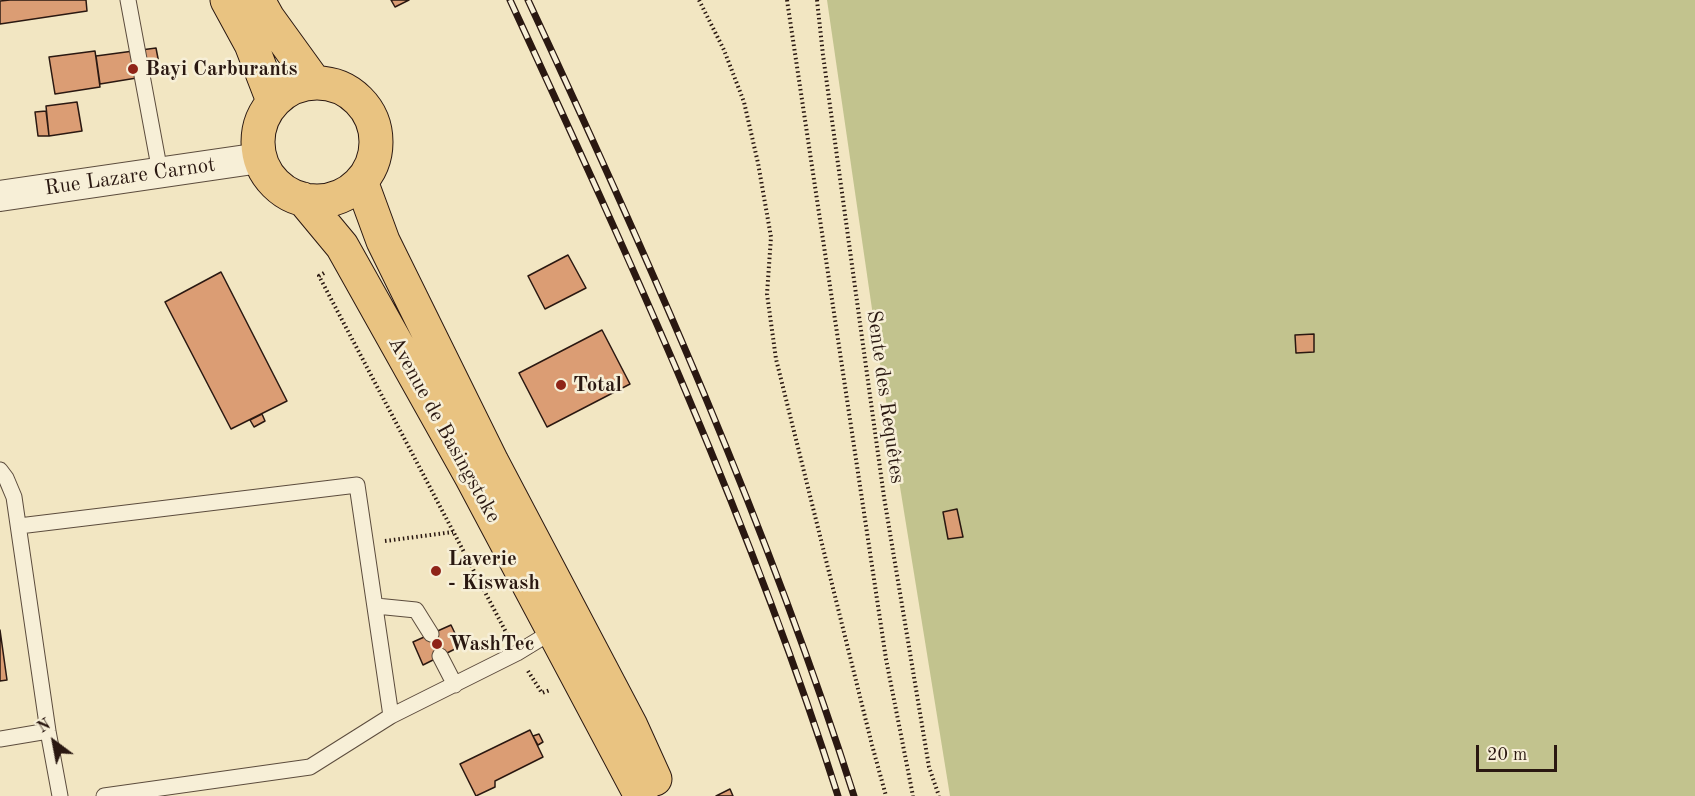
<!DOCTYPE html>
<meta charset="utf-8">
<style>
body{margin:0}
#map{position:relative;width:1695px;height:796px;overflow:hidden;background:#f2e6c2;font-family:"Old Standard TT",serif}
canvas{display:block}
.north{position:absolute;left:24px;top:712px;width:60px;height:60px;-webkit-text-stroke:4px #f7efd7;paint-order:stroke;rotate:328deg;font-size:16px;font-weight:700;line-height:24px;text-align:center;color:#2a1811}
.north::after{content:'';display:block;margin:auto;width:21px;height:27px;background:#2a1811;clip-path:polygon(50% 0,100% 100%,50% 72%,0 100%)}
.scale{position:absolute;left:1476px;top:745px;width:81px;height:27px;box-sizing:border-box;border:3px solid #2a1811;border-top:0;padding-left:8px;font-size:18px;line-height:21px;white-space:nowrap;color:#2a1811;-webkit-text-stroke:4px #f7efd7;paint-order:stroke}
</style>
<div id="map">
<canvas width="1695" height="796"></canvas>
<div class="north">N</div>
<div class="scale">20 m</div>
</div>
<script>
const ctx = document.querySelector('canvas').getContext('2d');
ctx.lineJoin = 'round';
function fill(path, color) {
  ctx.fillStyle = color;
  ctx.fill(path, 'evenodd');
}
function strokePath(path, color, width, dash) {
  ctx.strokeStyle = color;
  ctx.lineWidth = width;
  ctx.lineCap = dash ? 'butt' : 'round';
  ctx.setLineDash(dash || []);
  ctx.stroke(path);
}
function label(font, color, halo, rows, align = 'center') {
  ctx.font = font + ' "Old Standard TT",serif';
  ctx.lineWidth = 5;
  ctx.setLineDash([]);
  ctx.textBaseline = 'middle';
  ctx.strokeStyle = halo;
  ctx.fillStyle = color;
  for (const [text, x, y, turn = 0] of rows) {
    ctx.save();
    ctx.translate(x, y);
    ctx.rotate((+turn || 0) * Math.PI / 180);
    ctx.textAlign = isNaN(turn) ? turn : align;
    if (halo) ctx.strokeText(text, 0, 0);
    ctx.fillText(text, 0, 0);
    ctx.restore();
  }
}
fill(new Path2D(`
 M 827,0 L 1695,0 L 1695,796 L 950,796 L 879,357 Z`), '#c2c38e');
const building = new Path2D(`
 M 10,0 L 86,0 L 87,11 L 0,24 L 0,1 Z
 M 391,0 L 409,0 L 395,7 Z
 M 156,48 L 161,74 L 100,84 L 96,56 Z
 M 95,51 L 100,87 L 55,94 L 49,57 Z
 M 77,102 L 82,131 L 49,136 L 46,106 Z
 M 46,111 L 49,136 L 38,136 L 35,112 Z
 M 568,255 L 586,288 L 545,309 L 528,276 Z
 M 221,272 L 287,401 L 231,429 L 165,302 Z
 M 602,330 L 630,384 L 547,427 L 519,373 Z
 M 1314,334 L 1314,352 L 1296,353 L 1295,335 Z
 M 262,414 L 265,421 L 254,427 L 250,420 Z
 M 957,509 L 963,537 L 948,539 L 943,512 Z
 M 451,625 L 461,646 L 423,665 L 413,642 Z
 M 0,630 L 7,680 L 0,681 Z
 M 530,730 L 543,757 L 495,781 L 495,787 L 476,796 L 460,764 Z
 M 539,734 L 543,742 L 538,745 L 533,736 Z
 M 730,789 L 733,796 L 716,796 Z`);
fill(building, '#db9d74');
strokePath(building, '#2a1811', 1.5);
const service = new Path2D(`
 M 128,0 L 160,172
 M 0,470 L 6,478 L 14,497 L 48,731 L 60,796
 M 19,526 L 357,485 L 391,716 L 517,653 L 553,631
 M 376,606 L 416,610 L 431,634
 M 440,656 L 455,685
 M 0,739 L 48,731
 M 104,796 L 310,767 L 391,716`);
const minor = new Path2D(`
 M 0,196 L 260,158`);
const primary = new Path2D(`
 M 227,0 L 251,44 L 273,101
 M 258,0 L 268,18 L 315,83
 M258 142a59 59 0 1 1 118 0a59 59 0 1 1-118 0Z
 M 361,181 L 383,241 L 492,462 L 631,726 L 655,779
 M 303,199 L 342,246 L 472,478 L 641,796`);
strokePath(service, '#5c4c3d', 17);
strokePath(minor, '#5c4c3d', 32);
strokePath(primary, '#2a1811', 35);
strokePath(new Path2D(`
 M 699,0 L 724,50 L 744,102 L 758,163 L 771,237 L 767,294 L 776,359 L 872,745 L 886,796
 M 787,0 L 886,659 L 913,796
 M 817,0 L 823,55 L 884,497 L 929,767 L 939,796
 M 324,273 L 319,276 L 508,636
 M 385,541 L 453,532
 M 528,671 L 542,693 L 550,690`), '#2a1811', 4, [1.5, 3]);
strokePath(service, '#f7efd7', 15);
strokePath(minor, '#f7efd7', 30);
strokePath(primary, '#e9c381', 33);
const rail = new Path2D(`
 M 510,0 C 630,260 751,522 838,796
 M 528,0 C 649,260 767,523 854,796`);
strokePath(rail, '#2a1811', 7);
strokePath(rail, '#f7efd7', 4.5, [14]);
for (const [x, y, r, color] of [
 [133,69,6,"#8f2418"],
 [561,385,6,"#8f2418"],
 [436,571,6,"#8f2418"],
 [437,644,6,"#8f2418"]
]) {
  const dot = new Path2D();
  dot.arc(x, y, r, 0, 2 * Math.PI);
  ctx.fillStyle = color;
  ctx.fill(dot);
  strokePath(dot, '#f7efd7', 2);
}
label('bold 21px', '#2a1811', '#f7efd7', [
 ["Bayi Carburants",145,69],
 ["Total",573,385],
 ["Laverie",448,559],
 ["- Kiswash",448,583],
 ["WashTec",449,644]
], 'left');
label('21px', '#2a1811', '#f7efd7', [
 ["Rue Lazare Carnot",130,177,-8],
 ["Sente des Requêtes",885,397,82],
 ["Avenue de Basingstoke",444,430,61]
]);
</script>
